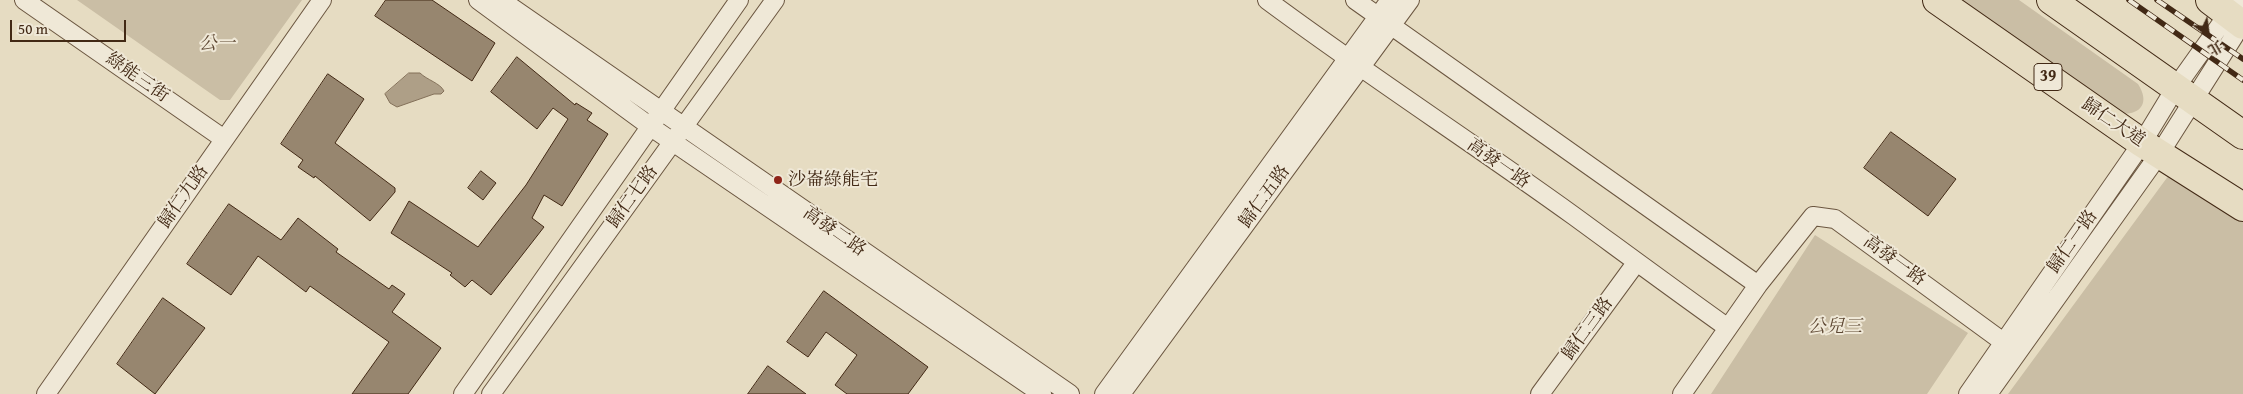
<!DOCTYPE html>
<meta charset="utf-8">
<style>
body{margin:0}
#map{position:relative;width:2243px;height:394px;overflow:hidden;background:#e6dcc2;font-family:"Gentium Book Plus","Noto Serif TC",serif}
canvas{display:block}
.north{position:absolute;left:2183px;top:10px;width:50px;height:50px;-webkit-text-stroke:4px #efe8d7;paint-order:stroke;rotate:150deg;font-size:14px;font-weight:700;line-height:20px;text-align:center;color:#422915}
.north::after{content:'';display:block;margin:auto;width:18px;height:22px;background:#422915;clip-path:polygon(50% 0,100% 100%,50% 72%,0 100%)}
.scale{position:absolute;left:10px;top:20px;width:116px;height:22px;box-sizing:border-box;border:2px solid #422915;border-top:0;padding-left:6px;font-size:15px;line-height:18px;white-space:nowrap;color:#422915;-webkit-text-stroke:4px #efe8d7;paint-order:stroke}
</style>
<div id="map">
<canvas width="2243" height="394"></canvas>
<div class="north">北</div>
<div class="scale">50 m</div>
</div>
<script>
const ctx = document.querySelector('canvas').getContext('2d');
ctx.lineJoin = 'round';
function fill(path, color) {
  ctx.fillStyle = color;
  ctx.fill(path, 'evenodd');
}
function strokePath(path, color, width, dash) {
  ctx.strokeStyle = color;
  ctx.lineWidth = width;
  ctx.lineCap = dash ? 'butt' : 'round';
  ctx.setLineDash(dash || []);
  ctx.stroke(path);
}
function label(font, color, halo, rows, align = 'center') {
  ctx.font = font + ' "Gentium Book Plus","Noto Serif TC",serif';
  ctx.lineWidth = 4;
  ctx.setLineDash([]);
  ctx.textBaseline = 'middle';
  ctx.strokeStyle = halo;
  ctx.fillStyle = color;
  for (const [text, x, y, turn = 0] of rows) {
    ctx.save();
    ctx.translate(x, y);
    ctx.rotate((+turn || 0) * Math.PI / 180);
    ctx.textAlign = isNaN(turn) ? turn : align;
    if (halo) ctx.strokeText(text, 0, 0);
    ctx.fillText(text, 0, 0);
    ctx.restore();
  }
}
fill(new Path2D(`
 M 77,0 L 302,0 L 230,100 L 220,100 Z
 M 1952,0 L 2019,0 L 2138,84 C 2152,106 2137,117 2115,113 Z
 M 2180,160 L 2243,202 L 2243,394 L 2008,394 Z
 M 1815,235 L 1968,333 L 1927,394 L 1711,394 Z`), '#cabea5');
const water = new Path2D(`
 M 409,73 L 420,73 C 427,80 440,83 444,91 L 441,94 L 434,94 L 397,107 L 390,103 L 385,94 Z`);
fill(water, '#ae9f87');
strokePath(water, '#837059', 1);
const building = new Path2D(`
 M 386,0 L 432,0 L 495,43 L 472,81 L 375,16 Z
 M 517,57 L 575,105 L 576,103 L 592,113 L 587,120 L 608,134 L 562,206 L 544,195 L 532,218 L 544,227 L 491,295 L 472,280 L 465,287 L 450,275 L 452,273 L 391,233 L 409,201 L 478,247 L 526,185 L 568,119 L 553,108 L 537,129 L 491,92 Z
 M 328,74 L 364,99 L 335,143 L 395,188 L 395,192 L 370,221 L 315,176 L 314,178 L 298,167 L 303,160 L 281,144 Z
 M 1891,132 L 1956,179 L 1928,216 L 1864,168 Z
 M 481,171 L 496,183 L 483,200 L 468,188 Z
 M 229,204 L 281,240 L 298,218 L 338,249 L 336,252 L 389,289 L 392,285 L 405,294 L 392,312 L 441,348 L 408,394 L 352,394 L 389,342 L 310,286 L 306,292 L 258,256 L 231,295 L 187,264 Z
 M 824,291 L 928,367 L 908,394 L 847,394 L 835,385 L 857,355 L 826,332 L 808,357 L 787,342 Z
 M 163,298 L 205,328 L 155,394 L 117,364 Z
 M 768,366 L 806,394 L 748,394 Z`);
fill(building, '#97866f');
strokePath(building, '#422915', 1);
const street = new Path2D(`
 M 24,0 L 224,139
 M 478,0 L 651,127 L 1042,394
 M 501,0 L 1070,394
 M 1267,0 C 1368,75 1473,143 1574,216 C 1626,254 1676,291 1728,328
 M 1355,0 L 1758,285
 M 46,394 L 322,0
 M 463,394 L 739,0
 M 491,394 L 775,0
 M 1104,394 L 1390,0
 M 1121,394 L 1410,0
 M 1540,394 L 1636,263
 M 1682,394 L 1758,285 L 1813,216 L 1835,219 L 2017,352
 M 1968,394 L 2142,143 L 2176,87 L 2238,0
 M 1988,394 L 2160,153 L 2243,22`);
const primary = new Path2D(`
 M 1937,0 L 2142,143 L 2243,207
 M 2051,0 L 2243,135
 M 2210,0 L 2243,25`);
strokePath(street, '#6b5640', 20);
strokePath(primary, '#422915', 30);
strokePath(street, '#efe8d7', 18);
strokePath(primary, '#e6dcc2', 28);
const rail = new Path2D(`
 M 2129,0 L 2243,80
 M 2157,0 L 2243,59`);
strokePath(rail, '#422915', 5.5);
strokePath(rail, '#efe8d7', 4, [11]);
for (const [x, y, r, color] of [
 [778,180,5,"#8f2418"]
]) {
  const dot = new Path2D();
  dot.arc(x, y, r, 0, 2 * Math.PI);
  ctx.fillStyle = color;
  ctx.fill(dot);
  strokePath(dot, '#efe8d7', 2);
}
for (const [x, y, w] of [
 [2048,77,28]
]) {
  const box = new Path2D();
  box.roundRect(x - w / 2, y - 13.5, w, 27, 4);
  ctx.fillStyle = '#efe8d7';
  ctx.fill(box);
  strokePath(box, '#422915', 1);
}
label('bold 16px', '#422915', null, [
 ["39",2048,77]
]);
label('italic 18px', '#5d4732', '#efe8d7', [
 ["公一",217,44],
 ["公兒三",1835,327]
]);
label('18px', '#422915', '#efe8d7', [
 ["綠能三街",137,78,35],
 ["歸仁大道",2113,123,34],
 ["高發一路",1498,164,35],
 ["歸仁九路",184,197,-55],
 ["歸仁七路",633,197,-54],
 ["歸仁五路",1265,197,-54],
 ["高發二路",834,232,35],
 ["歸仁一路",2073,242,-55],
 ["高發一路",1894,261,36],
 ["歸仁三路",1588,329,-54]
]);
label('18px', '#422915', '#efe8d7', [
 ["沙崙綠能宅",788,180]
], 'left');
</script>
